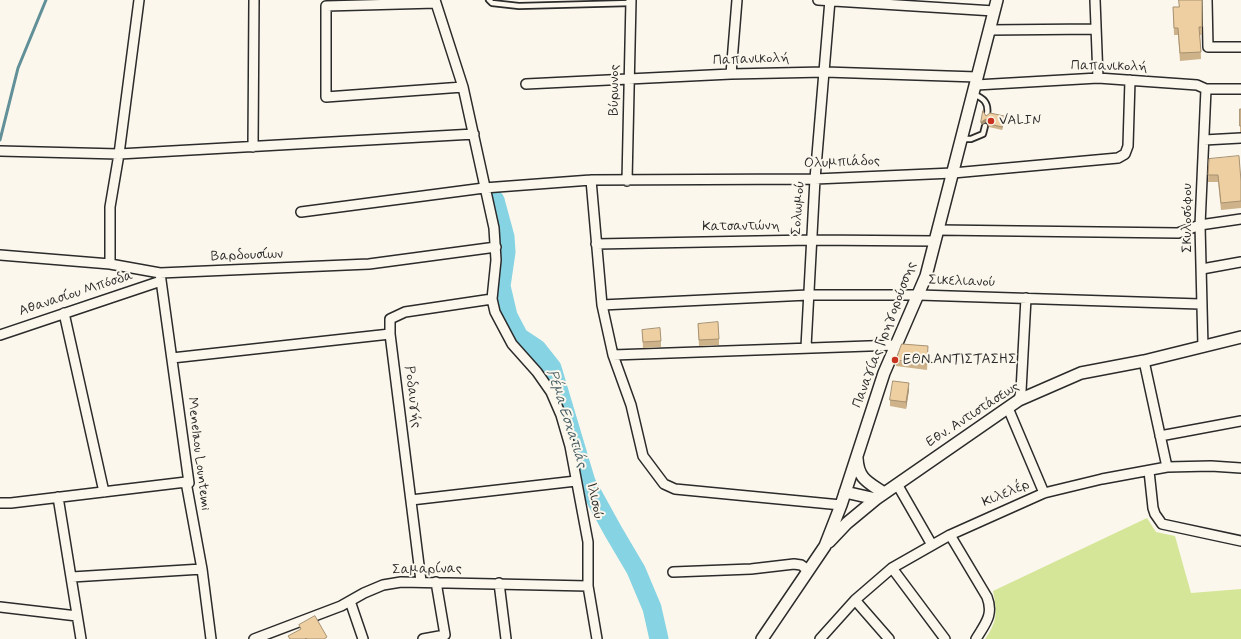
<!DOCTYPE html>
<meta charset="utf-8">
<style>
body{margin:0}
canvas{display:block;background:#fbf7ec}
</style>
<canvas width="1241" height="639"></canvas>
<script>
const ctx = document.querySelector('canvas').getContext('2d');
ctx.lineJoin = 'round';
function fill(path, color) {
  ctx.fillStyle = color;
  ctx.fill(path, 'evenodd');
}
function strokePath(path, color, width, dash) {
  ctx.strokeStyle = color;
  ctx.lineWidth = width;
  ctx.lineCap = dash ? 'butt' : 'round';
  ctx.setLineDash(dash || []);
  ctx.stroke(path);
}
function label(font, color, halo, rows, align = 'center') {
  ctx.font = font + ' Mynerve,sans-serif';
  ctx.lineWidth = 4;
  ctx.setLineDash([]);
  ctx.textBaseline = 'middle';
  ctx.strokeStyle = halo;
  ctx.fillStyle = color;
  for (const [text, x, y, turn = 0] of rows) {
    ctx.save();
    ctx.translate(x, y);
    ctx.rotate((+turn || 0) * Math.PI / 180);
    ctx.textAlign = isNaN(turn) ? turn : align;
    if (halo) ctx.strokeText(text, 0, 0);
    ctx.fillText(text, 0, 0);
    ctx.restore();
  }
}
fill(new Path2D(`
 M 1147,518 L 1156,532 L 1175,536 L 1191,593 L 1241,589 L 1241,639 L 985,639 C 998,621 997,612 993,591 Z`), '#d5e699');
strokePath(new Path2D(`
 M 0,140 L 18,68 L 46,0`), '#619099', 3);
strokePath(new Path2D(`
 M 495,200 L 505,237 L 506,252 L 501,286 L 508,316 L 519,337 L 537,349 L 552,368 L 586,482 L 613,531 L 636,570 L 652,608 L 659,639`), '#85d3e3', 19);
const service = new Path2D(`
 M 489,0 L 492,3 L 519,6 L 631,3
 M 973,94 C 984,98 989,103 987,115
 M 962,139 L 971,139 L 983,134 L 985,126`);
const minor = new Path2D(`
 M 435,0 L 463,87 L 494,228 L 496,260 L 492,299 L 495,312 L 512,344 L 537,372 L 551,392 L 561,415 L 570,446 L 588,542 L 588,586 L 597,639
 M 818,0 L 994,11
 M 1095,0 L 1098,78
 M 1207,0 L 1208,47 L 1241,47
 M 436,3 L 326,6 L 326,97 L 463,87
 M 989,30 L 1096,29
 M 731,74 L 737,0
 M 526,84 L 731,74 L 825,72 L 977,77
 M 976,85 L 1098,78 L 1197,85 L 1206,89 L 1241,89
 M 1204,140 L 1241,138
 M 253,147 L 254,0
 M 0,151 L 119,154 L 474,134
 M 591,180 L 602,305 L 613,355 L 631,405 L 643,456 L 664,484 L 675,489 L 841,505
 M 627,181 L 631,0
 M 301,212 L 484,188 L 591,180 L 815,179 L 953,173 L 1118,158 L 1125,154 L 1128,146 L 1130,80
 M 938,230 L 1178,233 L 1200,225 L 1241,219
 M 596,244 L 811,240 L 935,241
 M 0,255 L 110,264 L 160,273 L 369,264 L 496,247
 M 110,264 L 110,207 L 119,154 L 139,0
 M 1202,269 L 1241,262
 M 160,273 L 189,483 L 186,482 L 202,569 L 211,639
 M 602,305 L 808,295 L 919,295 L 1200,304
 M 64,313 L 104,492
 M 0,335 L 161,281
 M 806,347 L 815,179 L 830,0
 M 1203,347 L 1200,225 L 1206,89
 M 613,355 L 897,345
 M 172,358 L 390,334
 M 1144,361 L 1167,467
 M 1019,400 L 1021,391 L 1026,298
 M 1008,408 L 1044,493
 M 1160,436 L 1241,421
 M 1149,471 L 1153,508 L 1155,514 L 1162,524 L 1241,541
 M 897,484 L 932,545
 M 58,497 L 81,639
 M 411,500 L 576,481
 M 0,503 L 11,503 L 186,482
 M 950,535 L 987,597 C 994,615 985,624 976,639
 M 892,568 L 945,639
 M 673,572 L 751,569 L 794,564 L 801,565 L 808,570
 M 72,577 L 202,569
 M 421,581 L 390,334 L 390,319 L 405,312 L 492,299
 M 499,583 L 506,639
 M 855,600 L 889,639
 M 350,601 L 363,639
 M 0,607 L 77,616
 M 254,639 L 341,606 L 364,593 L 383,585 L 401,582 L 588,586
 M 423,639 L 445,635 L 436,582
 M 820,639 L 855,600 L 892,568 L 950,535 L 1044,493 L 1102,479 L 1167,467 L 1211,466 L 1241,468`);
const tertiary = new Path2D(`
 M 857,458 C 858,479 868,482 884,493
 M 845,492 L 876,499
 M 829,542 L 847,523 L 876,499 L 1019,400 L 1081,373 L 1144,361 L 1241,337
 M 762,639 L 825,546 L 841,505 L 884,373 L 926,276 L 997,0`);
strokePath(service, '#2b2b2b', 8);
strokePath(minor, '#2b2b2b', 12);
strokePath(tertiary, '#2b2b2b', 14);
strokePath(service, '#fbf7ec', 4.5);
strokePath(minor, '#fbf7ec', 9);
strokePath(tertiary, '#fbf7ec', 11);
fill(new Path2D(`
 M 1202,0 L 1202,35 L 1200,35 L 1201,59 L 1180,61 L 1178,35 L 1174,35 L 1173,7 L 1179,7 Z
 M 1240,109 L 1241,109 L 1241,132 L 1240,132 Z
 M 986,116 L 1004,120 L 1002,130 L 989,127 L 986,122 L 981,125 Z
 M 1209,159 L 1241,181 L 1241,208 L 1221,210 L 1218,182 L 1208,182 Z
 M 698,324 L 719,339 L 719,345 L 699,346 Z
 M 642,330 L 661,341 L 661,347 L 643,348 Z
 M 928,352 L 927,370 L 896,366 L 896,360 Z
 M 909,390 L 906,409 L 890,406 L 890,400 Z`), '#cdb28a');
fill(new Path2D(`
 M 1004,116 L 1004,120 L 1002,130 L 1002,127 Z
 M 986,119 L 986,122 L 981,125 L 981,122 Z
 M 909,383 L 909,390 L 906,409 L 906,402 Z`), '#a79171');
const building = new Path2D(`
 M 1179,0 L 1202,0 L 1202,27 L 1199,27 L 1201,52 L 1180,53 L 1178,28 L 1174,28 L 1173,7 L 1179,7 Z
 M 1240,109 L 1241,109 L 1241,126 L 1240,126 Z
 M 983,111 L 986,116 L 990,113 L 1004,116 L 1002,127 L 989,124 L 986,119 L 981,122 Z
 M 1239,156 L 1241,181 L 1241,201 L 1221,203 L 1218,175 L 1208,175 L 1209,159 Z
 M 718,322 L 719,339 L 699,340 L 698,324 Z
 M 660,328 L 661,341 L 643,342 L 642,330 Z
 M 902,344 L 928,346 L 927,364 L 896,360 Z
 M 893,381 L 909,383 L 906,402 L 890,400 Z
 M 315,616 L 327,637 L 324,639 L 307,639 L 306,638 L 305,639 L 290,639 L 288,636 L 301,629 L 299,625 Z`);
fill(building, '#eecfa1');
strokePath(building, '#a79171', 1);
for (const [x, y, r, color] of [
 [991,121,4,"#c8321e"],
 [895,360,4,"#c8321e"]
]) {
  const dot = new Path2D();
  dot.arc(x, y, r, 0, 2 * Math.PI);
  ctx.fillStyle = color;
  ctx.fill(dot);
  strokePath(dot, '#fbf7ec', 1.5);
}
label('14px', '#2b2b2b', '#fbf7ec', [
 ["Παπανικολή",751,60,-2],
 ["Παπανικολή",1109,67,1],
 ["Βύρωνος",615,90,-89],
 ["Ολυμπιάδος",842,163,-2],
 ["Σολωμού",799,208,-86],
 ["Σκυλοσόφου",1188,218,-90],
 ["Κατσαντώνη",741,227,-1],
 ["Βαρδουσίων",247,256,-2],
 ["Σικελιανού",962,282,2],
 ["Αθανασίου Μπόσδα",76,294,-18],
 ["Παναγίας Γρηγορούσσης",885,335,-69],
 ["Ροδαυγής",412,397,83],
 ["Εθν. Αντιστάσεως",973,415,-33],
 ["Menelaou Lountemi",198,454,83],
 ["Κιλελέρ",1006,494,-23],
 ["Ιλισού",594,501,78],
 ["Σαμαρίνας",427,570,-1]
]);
label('14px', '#2b2b2b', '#fbf7ec', [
 ["VALIN",999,121],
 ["ΕΘΝ.ΑΝΤΙΣΤΑΣΗΣ",903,360]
], 'left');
label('italic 15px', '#465d62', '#fbf7ec', [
 ["Ρέμα Εσχατιάς",566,419,72]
]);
</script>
